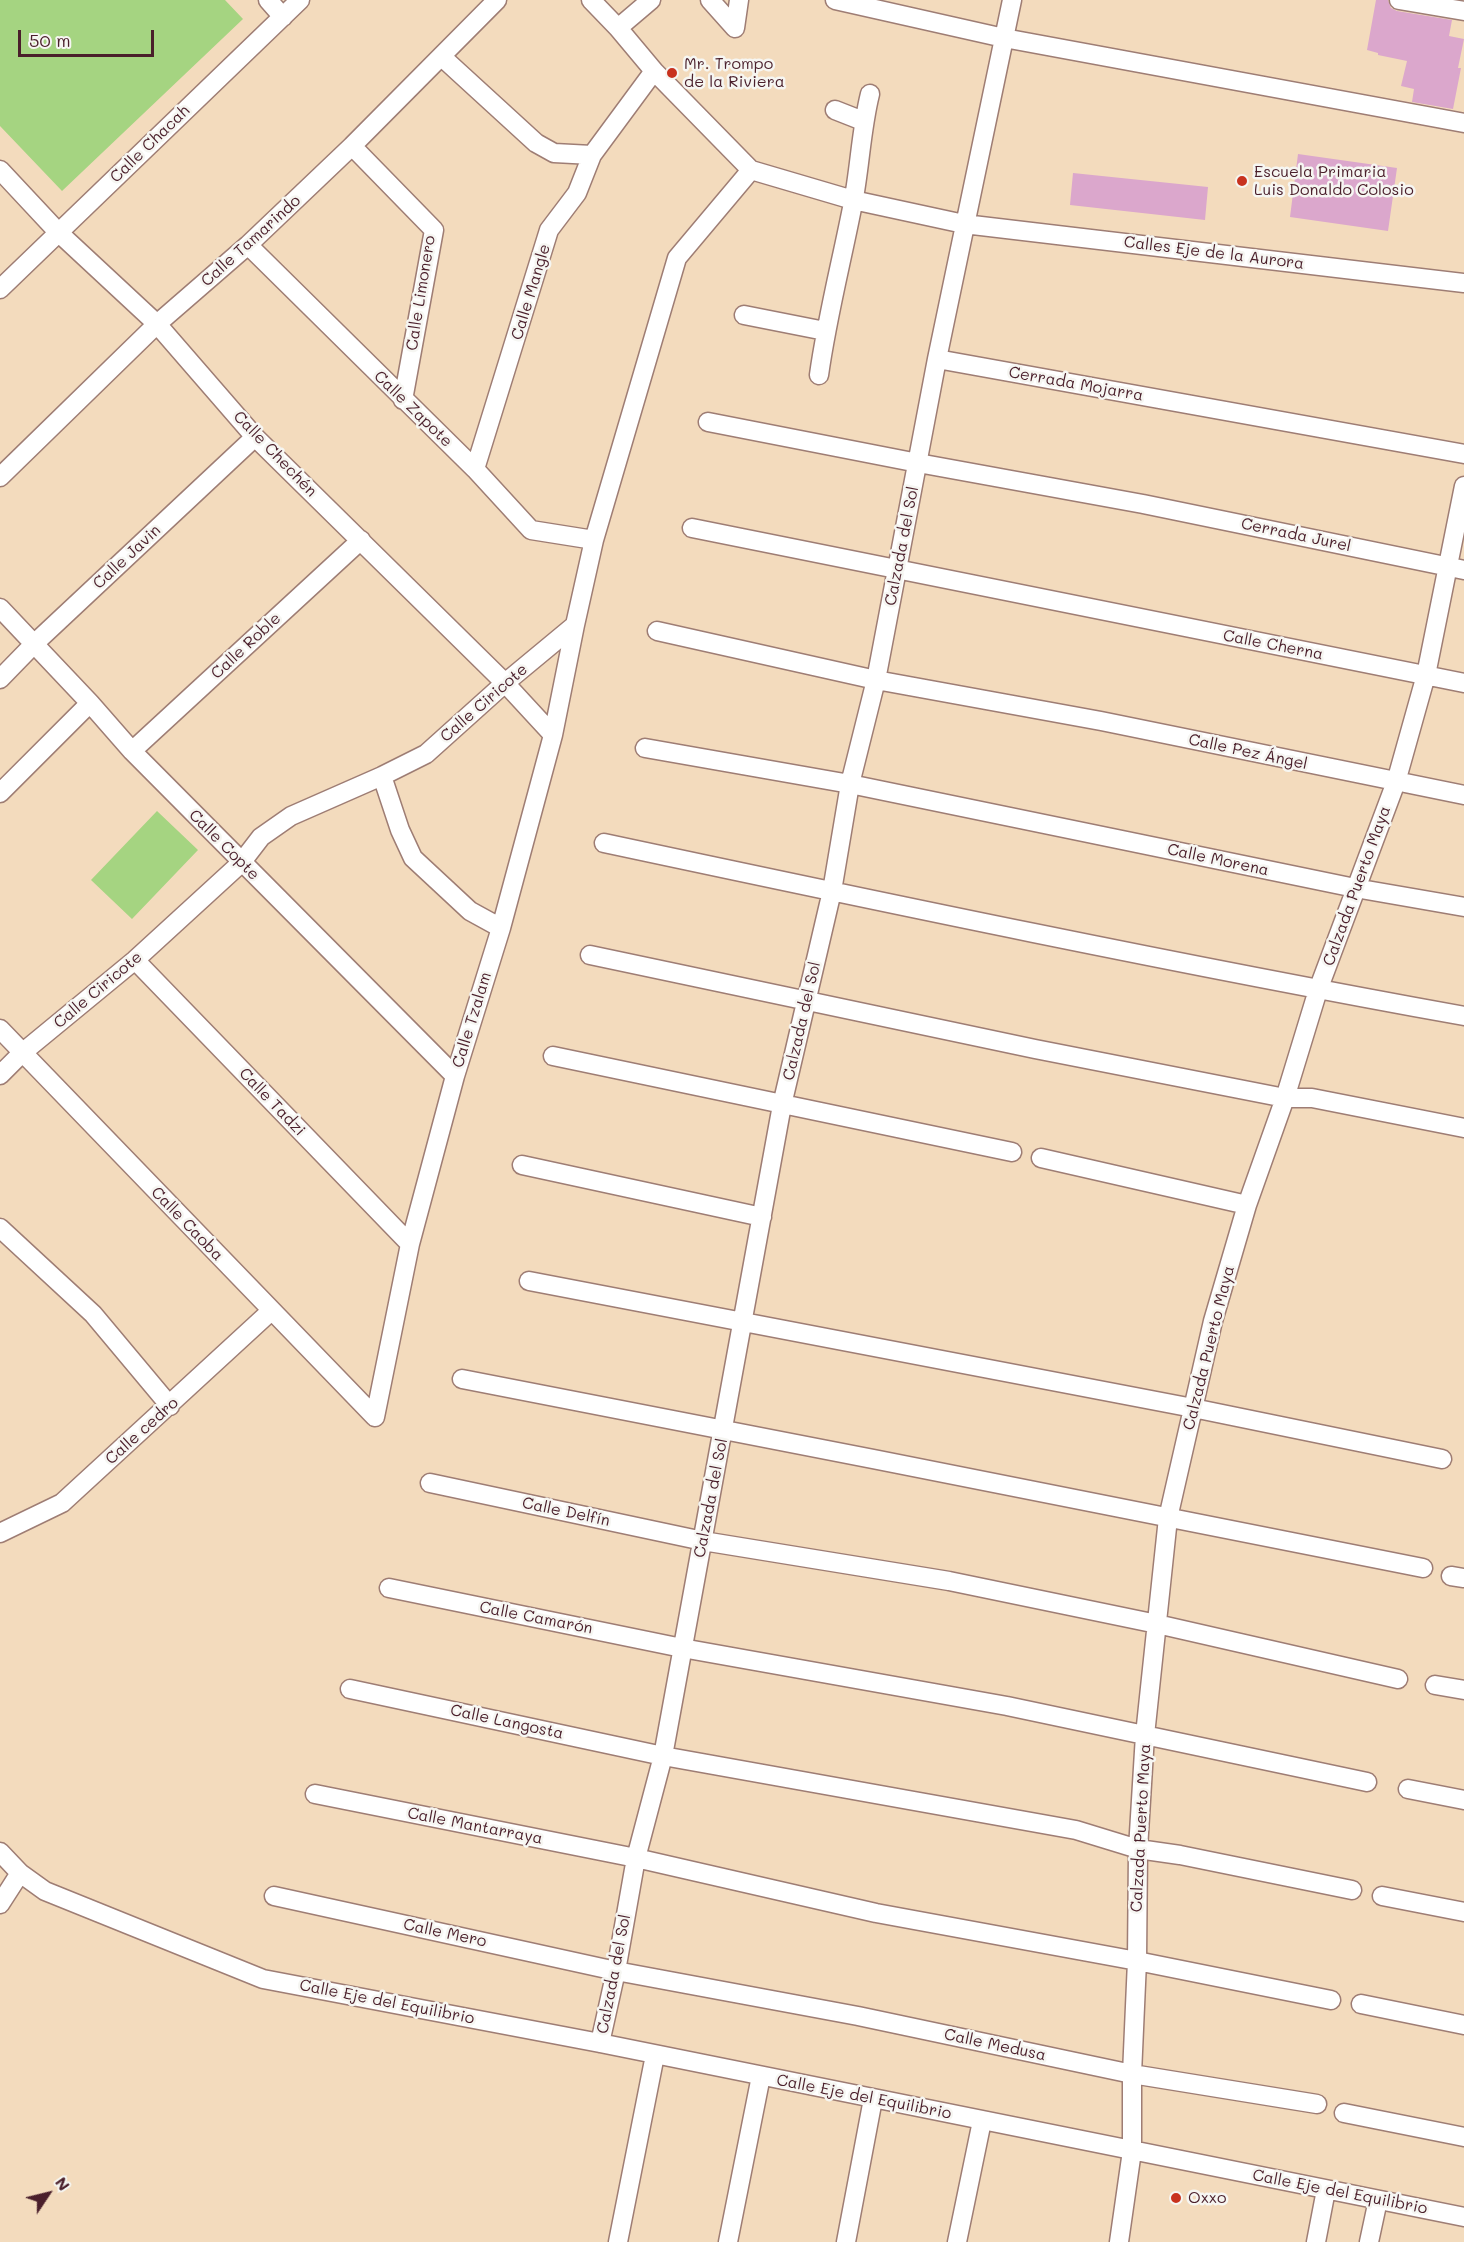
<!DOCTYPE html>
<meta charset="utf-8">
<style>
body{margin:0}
#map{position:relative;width:1464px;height:2242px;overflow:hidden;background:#f3dbbd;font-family:Mali,sans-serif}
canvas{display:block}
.north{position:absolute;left:18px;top:2164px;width:60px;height:60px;-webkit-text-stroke:4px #f6f6f2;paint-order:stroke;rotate:55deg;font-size:16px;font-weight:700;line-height:24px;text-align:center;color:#4a1f2b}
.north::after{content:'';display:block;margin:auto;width:21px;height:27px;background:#4a1f2b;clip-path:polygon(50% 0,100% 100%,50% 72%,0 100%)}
.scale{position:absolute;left:18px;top:30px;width:136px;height:27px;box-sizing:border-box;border:3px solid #4a1f2b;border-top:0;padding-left:8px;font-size:18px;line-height:21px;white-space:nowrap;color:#4a1f2b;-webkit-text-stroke:4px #f6f6f2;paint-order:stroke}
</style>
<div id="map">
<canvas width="1464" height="2242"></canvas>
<div class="north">N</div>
<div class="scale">50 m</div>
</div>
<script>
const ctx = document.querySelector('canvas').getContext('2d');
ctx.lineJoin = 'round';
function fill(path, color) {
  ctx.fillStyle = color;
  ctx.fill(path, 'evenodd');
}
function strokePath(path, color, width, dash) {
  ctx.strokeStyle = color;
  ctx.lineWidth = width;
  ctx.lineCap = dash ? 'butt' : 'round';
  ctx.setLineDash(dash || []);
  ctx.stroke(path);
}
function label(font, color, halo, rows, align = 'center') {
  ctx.font = font + ' Mali,sans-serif';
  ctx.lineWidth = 5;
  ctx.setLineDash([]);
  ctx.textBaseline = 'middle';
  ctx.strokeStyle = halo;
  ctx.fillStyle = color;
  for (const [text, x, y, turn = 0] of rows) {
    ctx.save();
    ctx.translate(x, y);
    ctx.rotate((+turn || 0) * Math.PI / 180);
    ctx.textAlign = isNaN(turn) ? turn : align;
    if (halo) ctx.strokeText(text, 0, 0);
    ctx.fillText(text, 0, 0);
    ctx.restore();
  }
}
fill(new Path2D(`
 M 0,0 L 225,0 L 243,19 L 62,191 L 0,126 Z
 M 157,811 L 198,850 L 132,919 L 91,880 Z`), '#a5d481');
fill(new Path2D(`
 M 1376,0 L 1388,0 L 1391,8 L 1397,11 L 1452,20 L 1449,36 L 1464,39 L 1458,68 L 1461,68 L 1453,109 L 1412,102 L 1414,89 L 1401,86 L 1407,61 L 1378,55 L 1378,53 L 1367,50 Z
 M 1298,154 L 1397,168 L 1388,231 L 1290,217 Z
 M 1073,173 L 1208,187 L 1205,220 L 1070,205 Z`), '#dba7cc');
const minor = new Path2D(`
 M 268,0 L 283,17
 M 591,0 L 618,28 L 654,71 L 751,170 L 853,200 L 964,224 L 1464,283
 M 710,0 L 735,28
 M 835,0 L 1004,38 L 1464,123
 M 1399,0 L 1464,11
 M 618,28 L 651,0
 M 735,28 L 739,0
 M 442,57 L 536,143 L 554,153 L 592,155
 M 835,110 L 863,121
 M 352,146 L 434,230 L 403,400
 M 0,170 L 58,232 L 157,324 L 255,437 L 505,683 L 553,735
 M 248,245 L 475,469 L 531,530 L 594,540
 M 0,289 L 300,0
 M 744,315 L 825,331
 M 937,359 L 1464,454
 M 819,375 C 827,317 842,260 853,203 C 860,167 861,130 870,94
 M 708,422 L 918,463 L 1143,504 L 1464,570
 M 475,469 L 549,230 L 577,193 L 592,155 L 654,71
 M 0,477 L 157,324 L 248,245 L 352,146 L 497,0
 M 692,528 L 1464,683
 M 0,608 L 90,703 L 132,751 L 455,1076
 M 657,631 L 876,680 L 1101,721 L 1464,795
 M 0,679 L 35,643 L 255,437
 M 645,748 L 850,784 L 1355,888 L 1464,907
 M 132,751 L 361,540
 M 382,776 L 400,830 L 413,858 L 470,911 L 501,928
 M 0,793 L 90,703
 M 604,843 C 890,904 1176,964 1464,1016
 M 590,955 L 1035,1049 L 1285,1098 L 1312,1098 L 1464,1128
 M 135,960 L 410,1244
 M 0,1029 L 375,1417
 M 553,1056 L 1012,1152
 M 0,1075 L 22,1053 L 135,960 L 241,863 L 261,837 L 291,816 L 382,776 L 426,754 L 505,683 L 575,625
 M 1041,1158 L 1247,1205
 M 522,1165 L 762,1217
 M 0,1228 L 93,1314 L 170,1406
 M 529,1281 L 1193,1408 L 1442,1459
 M 462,1379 C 783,1440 1102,1505 1423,1568
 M 375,1417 L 410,1244 L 455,1076 L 501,928 L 553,735 L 575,625 L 594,540 L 677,258 L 751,170
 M 430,1483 L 703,1541 L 949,1581 L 1157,1624 L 1398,1679
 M 0,1533 L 62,1503 L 271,1311
 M 1451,1576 L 1464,1578
 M 389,1588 L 682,1648 L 1007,1706 L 1367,1782
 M 1435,1685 L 1464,1690
 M 350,1689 L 663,1756 L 1076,1830 L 1138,1849 L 1180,1855 L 1352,1890
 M 1408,1789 L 1464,1800
 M 315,1794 L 636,1858 L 876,1913 L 1137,1961 L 1331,2000
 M 0,1852 L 20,1873 L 45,1891 L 263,1979 L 600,2043 L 1464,2217
 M 274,1896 L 616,1971 L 858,2016 L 1132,2074 L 1317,2104
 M 1382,1896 L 1464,1912
 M 0,1904 L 20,1873
 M 1361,2004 L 1464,2025
 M 600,2043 L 616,1971 L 636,1858 L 663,1756 L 782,1105 L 832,891 L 850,784 L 876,680 L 937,359 L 1012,0
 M 1344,2113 L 1464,2137
 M 618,2242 L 655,2055
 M 728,2242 L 761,2076
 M 846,2242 L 873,2099
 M 957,2242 L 982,2121
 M 1119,2242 L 1132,2151 L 1132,2074 L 1137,1961 L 1138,1849 L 1145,1735 L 1168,1518 L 1213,1321 L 1247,1205 L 1285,1098 L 1318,990 L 1396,782 L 1426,675 L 1464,486
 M 1316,2242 L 1326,2190
 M 1369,2242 L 1378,2200`);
strokePath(minor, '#9e7d74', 21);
strokePath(minor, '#fff', 18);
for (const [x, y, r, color] of [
 [672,73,6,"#c8321e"],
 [1242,181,6,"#c8321e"],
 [1176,2198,6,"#c8321e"]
]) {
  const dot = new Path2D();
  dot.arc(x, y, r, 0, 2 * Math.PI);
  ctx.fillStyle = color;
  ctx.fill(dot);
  strokePath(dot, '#f6f6f2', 2);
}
label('16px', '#4a1f2b', '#f6f6f2', [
 ["Mr. Trompo",684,64],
 ["de la Riviera",684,82],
 ["Escuela Primaria",1254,172],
 ["Luis Donaldo Colosio",1254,190],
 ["Oxxo",1188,2198]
], 'left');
label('16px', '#4a1f2b', '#f6f6f2', [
 ["Calle Chacah",150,144,-44],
 ["Calle Tamarindo",251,241,-42],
 ["Calles Eje de la Aurora",1214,253,7],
 ["Calle Mangle",531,292,-73],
 ["Calle Limonero",421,293,-81],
 ["Cerrada Mojarra",1076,384,10],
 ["Calle Zapote",413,409,44],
 ["Calle Chechén",275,454,46],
 ["Cerrada Jurel",1296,535,12],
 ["Calzada del Sol",902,546,-79],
 ["Calle Javin",127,557,-43],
 ["Calle Cherna",1273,645,11],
 ["Calle Roble",246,646,-43],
 ["Calle Ciricote",484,703,-41],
 ["Calle Pez Ángel",1248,752,12],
 ["Calle Copte",224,845,45],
 ["Calle Morena",1218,860,12],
 ["Calzada Puerto Maya",1357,886,-70],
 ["Calle Ciricote",98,990,-40],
 ["Calle Tzalam",472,1020,-73],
 ["Calzada del Sol",802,1021,-77],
 ["Calle Tadzi",272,1102,46],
 ["Calle Caoba",187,1224,46],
 ["Calzada Puerto Maya",1209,1348,-76],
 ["Calle cedro",142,1431,-42],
 ["Calzada del Sol",711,1498,-79],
 ["Calle Delfín",566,1512,12],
 ["Calle Camarón",536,1618,11],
 ["Calle Langosta",507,1722,12],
 ["Calle Mantarraya",475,1826,11],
 ["Calzada Puerto Maya",1141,1828,-87],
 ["Calle Mero",445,1933,12],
 ["Calzada del Sol",614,1974,-79],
 ["Calle Eje del Equilibrio",387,2002,11],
 ["Calle Medusa",995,2045,12],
 ["Calle Eje del Equilibrio",864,2097,11],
 ["Calle Eje del Equilibrio",1340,2192,11]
]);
</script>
